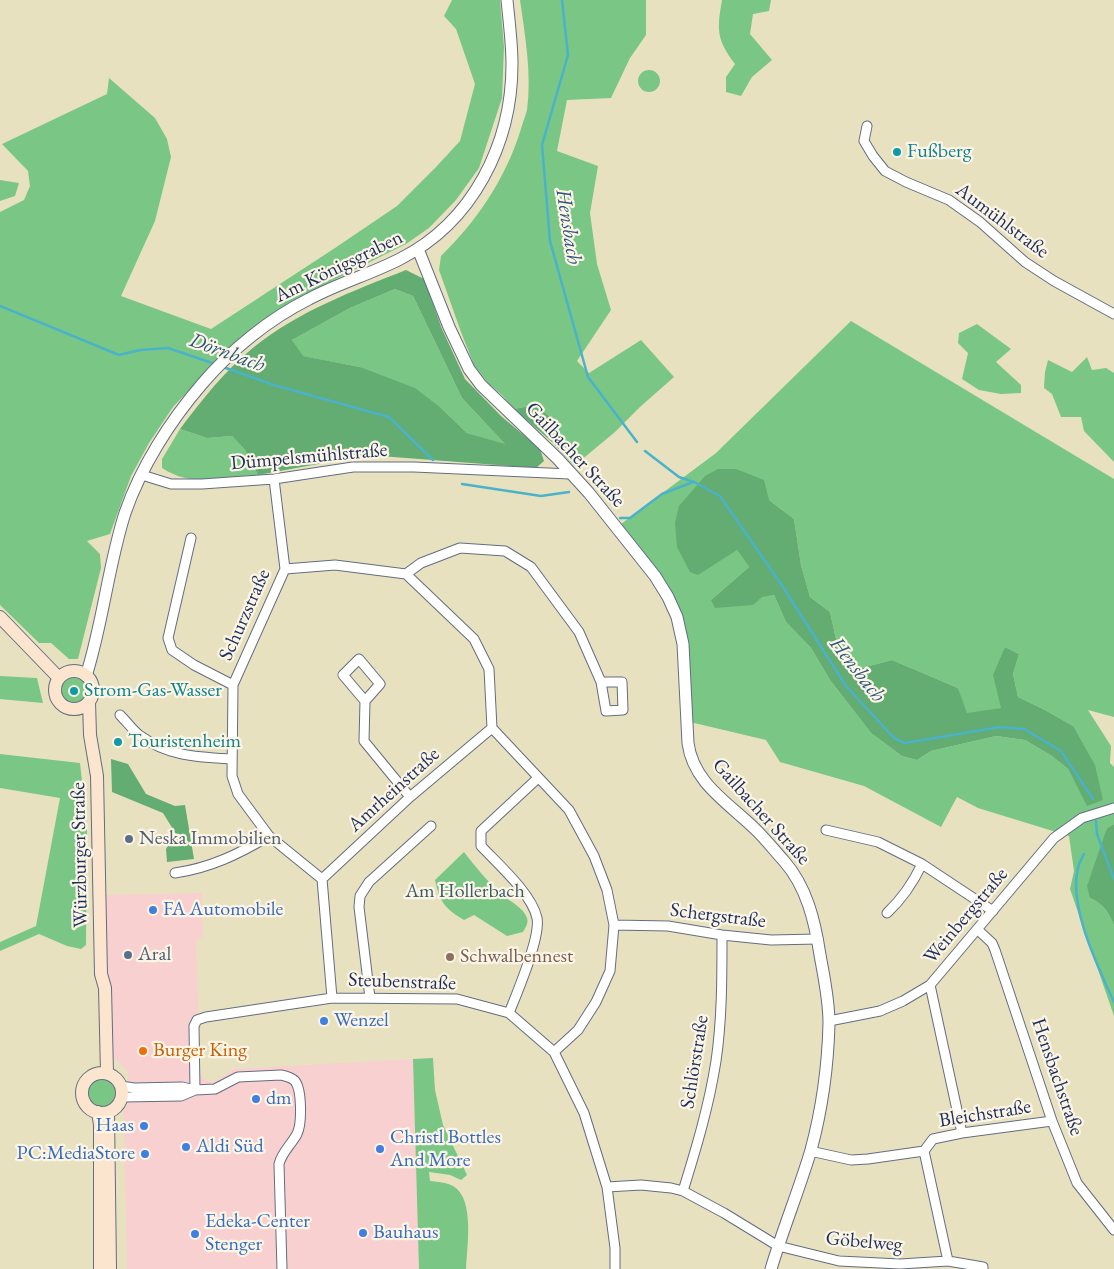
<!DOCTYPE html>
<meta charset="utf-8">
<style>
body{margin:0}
canvas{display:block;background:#e8e1bf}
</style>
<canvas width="1114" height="1269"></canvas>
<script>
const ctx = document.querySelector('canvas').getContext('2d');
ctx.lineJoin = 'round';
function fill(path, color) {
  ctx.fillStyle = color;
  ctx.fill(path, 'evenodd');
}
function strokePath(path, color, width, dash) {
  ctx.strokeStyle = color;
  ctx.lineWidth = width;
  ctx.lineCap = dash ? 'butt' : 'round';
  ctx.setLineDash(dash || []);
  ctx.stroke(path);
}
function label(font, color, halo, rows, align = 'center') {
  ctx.font = font + ' "EB Garamond",serif';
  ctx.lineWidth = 4.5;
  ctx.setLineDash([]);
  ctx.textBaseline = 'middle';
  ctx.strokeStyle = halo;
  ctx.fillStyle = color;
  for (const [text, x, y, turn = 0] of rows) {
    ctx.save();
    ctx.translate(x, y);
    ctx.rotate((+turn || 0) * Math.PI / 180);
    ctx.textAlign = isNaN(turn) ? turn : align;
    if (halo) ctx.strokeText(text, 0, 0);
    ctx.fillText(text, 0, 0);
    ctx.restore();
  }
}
fill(new Path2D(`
 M 202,893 L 203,939 L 196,939 L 200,1074 L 206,1081 L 214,1082 L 234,1069 L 413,1059 L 419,1269 L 127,1269 L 124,1111 L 130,1101 L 128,1072 L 112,1055 L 105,895 Z`), '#f7d0cf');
fill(new Path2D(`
 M 452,0 L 500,0 L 504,47 L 502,98 L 479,168 L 456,200 L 429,228 L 406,244 L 304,295 L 252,328 L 228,349 L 173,407 L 149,443 L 131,476 L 110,534 L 87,541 L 100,554 L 101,568 L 78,659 L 69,659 L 51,643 L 39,643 L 0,605 L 0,212 L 24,200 L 30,186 L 28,171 L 2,144 L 107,94 L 109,78 L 155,118 L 167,139 L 171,157 L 155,221 L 121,296 L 211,329 L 335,248 L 397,206 L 436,167 L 460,141 L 475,84 L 456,29 L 444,16 Z
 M 520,0 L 646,0 L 646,35 L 630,58 L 611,98 L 567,100 L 557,151 L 598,166 L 590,213 L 597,264 L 611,310 L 577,361 L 589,373 L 641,340 L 674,377 L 640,407 L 615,432 L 574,466 L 552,442 L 549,416 L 535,405 L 514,409 L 502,395 L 489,384 L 474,365 L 461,332 L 439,270 L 441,256 C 477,221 505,179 520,132 C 522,125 525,117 527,110 C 532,74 525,36 520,0 Z
 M 722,0 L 771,0 L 769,11 L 753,14 L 750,34 L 772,60 L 752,77 L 741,96 L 726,92 L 726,77 L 735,64 C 716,39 717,29 722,0 Z
 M638 81a11 11 0 1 1 22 0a11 11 0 1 1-22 0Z
 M 0,180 L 19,183 L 15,196 L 0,201 Z
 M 395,289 L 413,296 L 462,398 L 506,445 L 467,433 L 441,408 L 360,367 L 302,356 L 292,340 L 350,308 Z
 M 851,321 L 1114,479 L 1114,717 L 1088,710 L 1111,746 L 1110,763 L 1114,767 L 1114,824 L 1107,828 L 1090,898 C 1103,904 1109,912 1114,926 L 1114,1016 L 1070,889 L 1074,871 L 1069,836 L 978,808 L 957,797 L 941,827 L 864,786 L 780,762 L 766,740 L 690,722 L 675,600 L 621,524 L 716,453 ZM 769,500 L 794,519 L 801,565 L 810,597 L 830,612 L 836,639 L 858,669 L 892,660 L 958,688 L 966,714 L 1002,708 L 1005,647 L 1019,654 L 1013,674 L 1018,697 L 1045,710 L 1073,726 L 1087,805 L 1068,769 L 1052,756 L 1025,740 L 996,736 L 931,751 L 917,760 L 902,756 L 871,733 L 830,680 L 811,648 L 786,622 L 774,595 L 711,600 L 749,567 L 737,550 Z
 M 977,324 L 1011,349 L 996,362 L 1021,385 L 1021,393 L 1001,394 L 979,390 L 962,379 L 968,353 L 958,343 L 959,333 Z
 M 1087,357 L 1092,370 L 1106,368 L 1114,373 L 1114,462 L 1084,431 L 1081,417 L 1061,417 L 1052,394 L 1044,388 L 1045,372 L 1048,360 L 1072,372 Z
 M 180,429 L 207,438 L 232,436 L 245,450 L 258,475 C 224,478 192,488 162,468 L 162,459 Z
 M 0,676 L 37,678 L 43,703 L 0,699 Z
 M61 691a13 13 0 1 1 26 0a13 13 0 1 1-26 0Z
 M 0,754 L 80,763 L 87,829 L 86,945 L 81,949 L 67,946 L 39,934 L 0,951 L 0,942 L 36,926 L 60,798 L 0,788 Z
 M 464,852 C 475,866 487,881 501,894 C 509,901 523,907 527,918 C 529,923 525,928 523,932 L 507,936 L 474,915 L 464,920 C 444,908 440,902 435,880 Z
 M 433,1058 L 435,1090 L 443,1125 L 467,1175 L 461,1180 L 450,1175 L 429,1172 L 430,1181 C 438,1182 446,1182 453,1186 C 475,1198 467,1248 466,1269 L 419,1269 L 413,1059 Z
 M88 1093a14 14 0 1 1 28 0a14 14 0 1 1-28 0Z`), '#7ac785');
fill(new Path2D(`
 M 406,270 L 424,279 L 442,329 L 465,379 L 501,416 L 540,449 L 544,461 L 536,468 L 367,455 L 258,475 L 245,450 L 232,436 L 207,438 L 180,429 C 202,400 225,370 254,347 C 299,311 353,291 406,270 ZM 395,289 L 413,296 L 462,398 L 505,444 L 467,433 L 441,408 L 415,388 L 360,367 L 303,356 L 292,340 L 350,308 Z
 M 535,405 L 549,416 L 552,442 L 514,409 Z
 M 718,469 L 736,469 L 764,480 L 769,500 L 794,519 L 801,565 L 810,597 L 830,612 L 836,639 L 858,669 L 892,660 L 958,688 L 967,713 L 1001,708 L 993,675 L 1005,647 L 1019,654 L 1013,674 L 1018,697 L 1045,710 L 1073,726 L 1095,765 L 1103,800 L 1087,806 L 1068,769 L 1052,756 L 1025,740 L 996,736 L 931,751 L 917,760 L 902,756 L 871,733 L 830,680 L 811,648 L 786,622 L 774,595 L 762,597 L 753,605 L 715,608 L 711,600 L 749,567 L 737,550 L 698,575 L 690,572 L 677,547 L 675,523 L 679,506 L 705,476 Z
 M 111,759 L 128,764 L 146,794 L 175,806 L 185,805 L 194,859 L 167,862 L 166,849 L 176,834 L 163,813 L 112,792 Z
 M 1114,824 L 1114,926 C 1109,912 1103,904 1090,898 L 1087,886 L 1107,828 Z`), '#63ac72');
strokePath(new Path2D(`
 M 562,0 L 568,55 L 542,145 L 550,241 L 588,377 L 637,442
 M 0,306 L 119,355 L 140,350 L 168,348 L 215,364
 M 223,367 L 277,386 L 389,417 L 433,460
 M 645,451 L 679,477 L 694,482 L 720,496 L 783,587 L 846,686 L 894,738 L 905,743 L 1000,727 L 1024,729 L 1061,751 L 1093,799
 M 462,484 L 541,496 L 569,492
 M 620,518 L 630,518 L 662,494 L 693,482
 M 1096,821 L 1097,834 L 1114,879
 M 1084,854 C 1082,858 1079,863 1078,868 C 1068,906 1098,967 1114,1002`), '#4ab2c9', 2.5);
const minor = new Path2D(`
 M 867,126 L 864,141 L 873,156 L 885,171 L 906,182 L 949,200 L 980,222 L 1025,262 L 1054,281 L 1114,314
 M 142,475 L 171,484 L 202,484 L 274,479 L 353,467 L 414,467 L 570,474
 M 274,479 L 285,569 L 233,685 L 232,776 L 238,794 L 269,836 L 322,879 L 332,998
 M 191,538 L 168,638 L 172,650 L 194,665 L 233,685
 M 285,569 L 335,565 L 406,574 L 474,639 L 489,669 L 492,728 L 569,810 L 594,856 L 607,890 L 614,925 L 610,971 L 596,1002 L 578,1030 L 554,1052
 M 406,574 L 421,563 L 460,548 L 505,551 L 531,567 L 579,632 L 601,682 L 606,711 L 623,710 L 622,682 L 601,682
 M 365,701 L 380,684 L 359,659 L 343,675 L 365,701 L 364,741 L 410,797
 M 120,715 C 126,721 132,729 139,735 C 168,756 196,757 231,759
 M 826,830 L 878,842 L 922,864 L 993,911
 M 175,873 C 210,868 239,854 269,836
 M 322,879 L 410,797 L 492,728
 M 887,913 C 903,898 913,883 922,864
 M 614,925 L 668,926 L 722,935 L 771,940 L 818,939
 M 978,930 L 992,943 L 995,950 L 1052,1121 L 1077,1183 L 1114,1230
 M 930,985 L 962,1133
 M 370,998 L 359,907 L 360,896 L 369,882 L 431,826
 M 509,1013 C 517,993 541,937 537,918 C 532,894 498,864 481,846 L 481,831 L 538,778
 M 829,1021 L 880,1011 L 903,1001 L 930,985 L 1054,838 L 1082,818 L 1114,808
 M 121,1086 L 134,1088 L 182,1087 L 195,1090 L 215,1089 L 238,1077 L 281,1075 C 286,1076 291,1077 295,1081 C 302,1090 302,1124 297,1134 C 291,1145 282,1152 279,1164 L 282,1269
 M 195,1090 L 194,1026 L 197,1020 L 206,1017 L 332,998 L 457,999 L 509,1013 L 554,1052 L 584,1113 L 607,1187 L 615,1248 L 615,1269
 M 122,1097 L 181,1096 L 195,1090
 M 810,1151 L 851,1160 L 868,1159 L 924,1151 L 933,1139 L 962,1133 L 1052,1121
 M 924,1151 L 948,1261 L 983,1267 L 983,1269
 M 607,1187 L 641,1185 L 671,1188 L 683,1191 L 724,1213 L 778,1246 L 839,1261 L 900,1264 L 948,1261
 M 683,1191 C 696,1149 709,1106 716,1061 C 722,1020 722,978 722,935`);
const tertiary = new Path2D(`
 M 418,249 L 449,327 L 469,369 L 481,385 L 558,459 L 589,493 L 655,576 L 668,597 L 677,617 L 683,644 L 688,743 C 693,782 727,802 753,827 C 764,837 774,850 784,861 C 807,887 815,922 820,955 C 824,977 829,1000 829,1023 C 828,1066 822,1109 811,1150 C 799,1190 783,1229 771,1269
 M 86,676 C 103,623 108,566 125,513 C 141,467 170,421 202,384 C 231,350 269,319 309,299 C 339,283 371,274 400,259 C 473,222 512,144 512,64 C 512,43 509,21 507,0`);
const secondary = new Path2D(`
 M 0,617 L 59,678
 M55 690a19 19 0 1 1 38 0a19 19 0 1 1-38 0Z
 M 89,702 L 90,735 L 97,776 L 101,974 L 105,988 L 107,1073
 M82 1093a20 20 0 1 1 40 0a20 20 0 1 1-40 0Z
 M 98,1112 L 100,1125 L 100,1269
 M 108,1112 L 110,1269`);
strokePath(minor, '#636d80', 11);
strokePath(tertiary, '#636d80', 13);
strokePath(secondary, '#636d80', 14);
strokePath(minor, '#fff', 9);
strokePath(tertiary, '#fff', 11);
strokePath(secondary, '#fbe5cf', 12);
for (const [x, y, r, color] of [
 [897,152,5,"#0f9aa8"],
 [74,691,5,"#0f9aa8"],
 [118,742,5,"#0f9aa8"],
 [129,839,5,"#5c6f8a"],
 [153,910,5,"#3f7fe0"],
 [128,955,5,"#5c6f8a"],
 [450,957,5,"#8d6e63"],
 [324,1021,5,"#3f7fe0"],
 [143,1051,5,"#e8710a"],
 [256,1099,5,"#3f7fe0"],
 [144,1126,5,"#3f7fe0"],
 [186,1147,5,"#3f7fe0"],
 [380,1149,5,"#3f7fe0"],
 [145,1154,5,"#3f7fe0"],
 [363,1233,5,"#3f7fe0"],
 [195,1234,5,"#3f7fe0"]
]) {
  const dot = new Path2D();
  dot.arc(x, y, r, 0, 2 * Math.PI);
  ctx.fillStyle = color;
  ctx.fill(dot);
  strokePath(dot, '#fcf5e5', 2);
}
label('20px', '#0d838f', '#fcf5e5', [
 ["Fußberg",907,152],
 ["Strom-Gas-Wasser",84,691],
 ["Touristenheim",128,742]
], 'left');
label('20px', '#1b2f5e', '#fcf5e5', [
 ["Aumühlstraße",1002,221,37],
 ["Am Königsgraben",339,267,-26],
 ["Gailbacher Straße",575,455,47],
 ["Dümpelsmühlstraße",309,457,-5],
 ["Schurzstraße",245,615,-66],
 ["Amrheinstraße",394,790,-42],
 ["Gailbacher Straße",761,812,48],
 ["Würzburger Straße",80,855,-91],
 ["Schergstraße",718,916,7],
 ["Weinbergstraße",966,916,-50],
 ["Steubenstraße",402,982,2],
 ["Schlörstraße",695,1062,-81],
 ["Hensbachstraße",1057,1077,71],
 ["Bleichstraße",985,1114,-9],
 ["Göbelweg",864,1242,5]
]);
label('20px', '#4e5e75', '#fcf5e5', [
 ["Neska Immobilien",139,839],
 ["Aral",138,955]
], 'left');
label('20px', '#385d6a', '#fcf5e5', [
 ["Am Hollerbach",465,892]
]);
label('20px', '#366cbe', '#fcf5e5', [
 ["FA Automobile",163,910],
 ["Wenzel",334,1021],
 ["dm",266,1099],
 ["Haas",134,1126,"right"],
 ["Christl Bottles",390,1138],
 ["And More",390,1161],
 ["Aldi Süd",196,1147],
 ["PC:MediaStore",135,1154,"right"],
 ["Edeka-Center",205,1222],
 ["Stenger",205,1245],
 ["Bauhaus",373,1233]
], 'left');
label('20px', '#785e54', '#fcf5e5', [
 ["Schwalbennest",460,957]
], 'left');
label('20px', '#c56008', '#fcf5e5', [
 ["Burger King",153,1051]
], 'left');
label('italic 21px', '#29567e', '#fcf5e5', [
 ["Hensbach",568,227,81],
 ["Dörnbach",227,353,20],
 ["Hensbach",857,670,52]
]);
</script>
